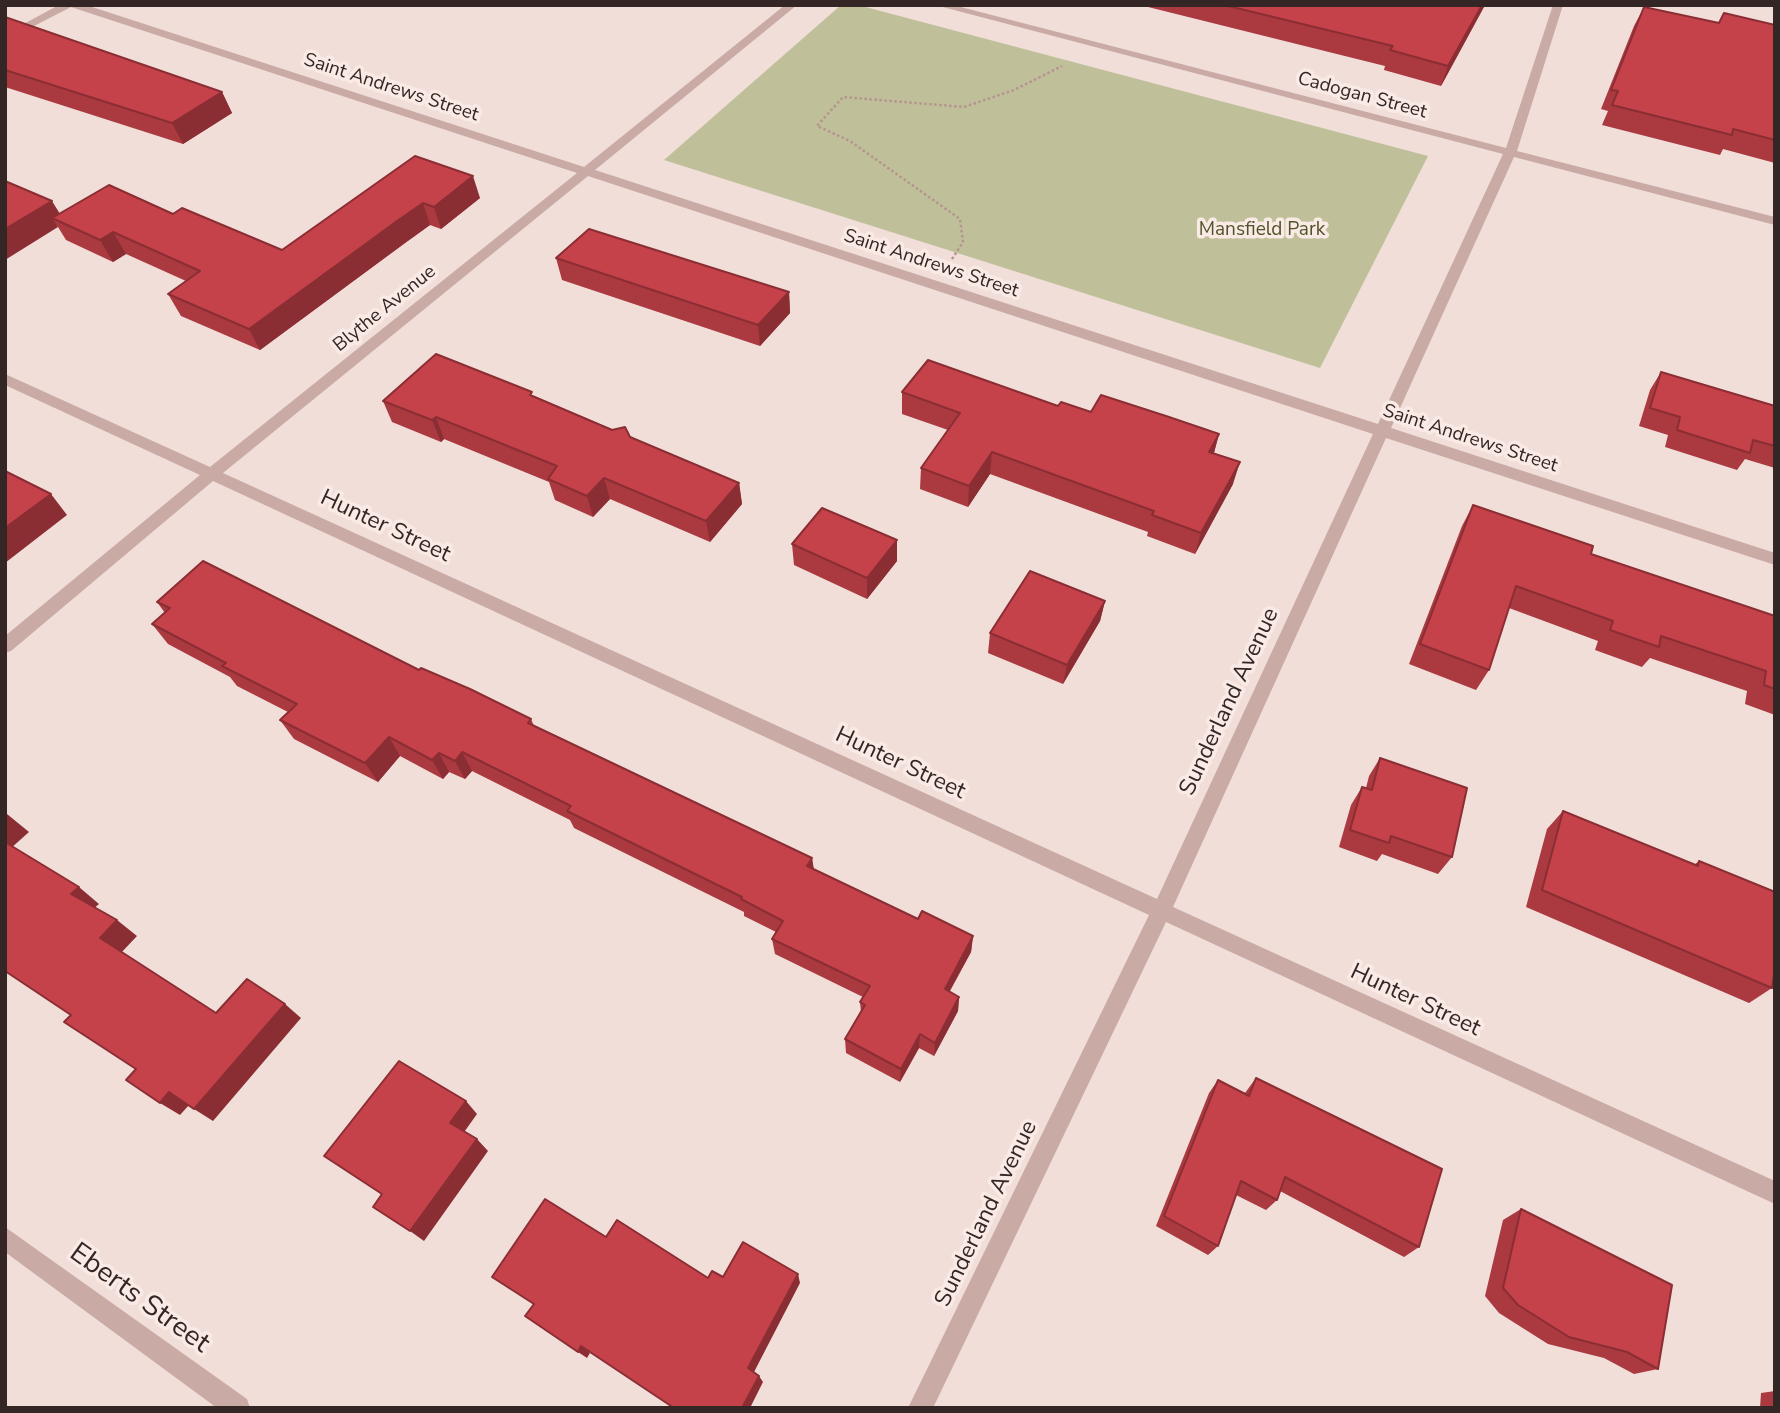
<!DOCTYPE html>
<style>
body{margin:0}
#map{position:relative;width:1780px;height:1413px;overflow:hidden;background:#f1ded9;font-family:"Nunito Sans",sans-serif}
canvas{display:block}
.frame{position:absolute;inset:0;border:7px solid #352626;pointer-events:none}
</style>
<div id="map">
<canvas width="1780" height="1413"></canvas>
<div class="frame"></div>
</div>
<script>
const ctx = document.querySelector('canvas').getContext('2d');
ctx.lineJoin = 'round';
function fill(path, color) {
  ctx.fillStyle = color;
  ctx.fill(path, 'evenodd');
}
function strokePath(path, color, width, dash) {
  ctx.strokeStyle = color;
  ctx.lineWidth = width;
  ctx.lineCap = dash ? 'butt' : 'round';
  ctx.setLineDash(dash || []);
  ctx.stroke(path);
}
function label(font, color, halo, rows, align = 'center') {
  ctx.font = font + ' "Nunito Sans",sans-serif';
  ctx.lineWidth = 7;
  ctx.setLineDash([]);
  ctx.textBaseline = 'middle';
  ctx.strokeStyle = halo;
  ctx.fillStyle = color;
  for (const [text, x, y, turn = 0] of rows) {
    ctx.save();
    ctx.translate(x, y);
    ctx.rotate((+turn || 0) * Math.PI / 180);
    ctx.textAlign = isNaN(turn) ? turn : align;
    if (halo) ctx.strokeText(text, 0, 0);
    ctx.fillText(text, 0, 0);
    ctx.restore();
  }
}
fill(new Path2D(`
 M 841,5 L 858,5 L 1428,156 L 1320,368 L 664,160 Z`), '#bfc099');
strokePath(new Path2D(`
 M 952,259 L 963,242 L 960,219 L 850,141 L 817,126 L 843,97 L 964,107 L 1014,90 L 1062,66`), '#b5948f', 2.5, [2.5, 2.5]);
fill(new Path2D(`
 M 59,5 L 86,5 L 584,167 L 785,5 L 797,5 L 595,170 L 1378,424 L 1503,154 L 935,5 L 953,5 L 1506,148 L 1553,5 L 1563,5 L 1517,151 L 1775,217 L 1775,225 L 1514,157 L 1391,428 L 1775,553 L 1775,565 L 1386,438 L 1173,907 L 1775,1181 L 1775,1204 L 1166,922 L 933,1408 L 908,1408 L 1149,915 L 213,481 L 11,651 L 5,653 L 5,636 L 200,475 L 5,385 L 5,374 L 210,467 L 577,173 L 71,7 L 5,41 L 5,34 ZM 588,176 L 1373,434 L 1157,899 L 223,473 Z
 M 5,1227 L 247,1399 L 250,1408 L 217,1408 L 5,1252 Z`), '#c9aaa5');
fill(new Path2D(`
 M 1140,5 L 1485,5 L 1441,86 L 1384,70 L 1385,66 Z
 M 1644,7 L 1719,23 L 1724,13 L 1775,25 L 1775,163 L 1723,149 L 1720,155 L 1602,125 L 1608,111 L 1601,109 L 1634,26 Z
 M 5,17 L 222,92 L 232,113 L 183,144 L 5,87 Z
 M 415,156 L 480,198 L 441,229 L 430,225 L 405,243 L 260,350 L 181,316 L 168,294 L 186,281 L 126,254 L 113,262 L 66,240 L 58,227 L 5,181 L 60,214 L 173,214 L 282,250 Z
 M 556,258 L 789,292 L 790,313 L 760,346 L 562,280 Z
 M 1661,372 L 1775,406 L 1775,468 L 1745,459 L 1737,470 L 1665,447 L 1668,435 L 1639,426 L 1650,390 Z
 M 902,392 L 1058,406 L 1219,434 L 1214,453 L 1233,484 L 1195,554 L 1147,536 L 1148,532 L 990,474 L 968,507 L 920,489 L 921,468 L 948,430 L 902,414 Z
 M 534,396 L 739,483 L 742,504 L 710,542 L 610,499 L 593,517 L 555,500 L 549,482 L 444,439 L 441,442 L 392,422 L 383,401 Z
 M 1473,505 L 1591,554 L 1775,616 L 1775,715 L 1745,704 L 1747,691 L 1650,658 L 1642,667 L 1595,650 L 1598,641 L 1509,608 L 1489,670 L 1476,690 L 1409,664 L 1462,526 Z
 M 792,544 L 897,561 L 867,599 L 794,565 Z
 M 1105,601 L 1100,621 L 1063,684 L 988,653 L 990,633 Z
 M 157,602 L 419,670 L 531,719 L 534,726 L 812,858 L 814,869 L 918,919 L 973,936 L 971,952 L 950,991 L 959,997 L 958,1011 L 934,1056 L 919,1048 L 900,1082 L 846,1053 L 845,1039 L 861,1012 L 860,1002 L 863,997 L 775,954 L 772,939 L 776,932 L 744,916 L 744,912 L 574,828 L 570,820 L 472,771 L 465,779 L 449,772 L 443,779 L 400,756 L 378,782 L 294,739 L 280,720 L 288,712 L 237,686 L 230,677 L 168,644 L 152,624 L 165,613 Z
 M 1380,758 L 1452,857 L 1438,874 L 1382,854 L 1377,861 L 1339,847 L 1351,805 L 1362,787 L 1366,788 L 1369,776 Z
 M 1563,811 L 1694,865 L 1699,861 L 1772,988 L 1749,1003 L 1526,907 L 1547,829 Z
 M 1256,1078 L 1419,1247 L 1404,1257 L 1280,1191 L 1277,1200 L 1266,1210 L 1236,1195 L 1218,1246 L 1208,1255 L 1156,1226 L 1209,1093 L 1218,1080 L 1245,1093 Z
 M 1521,1209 L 1658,1369 L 1634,1374 L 1604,1358 L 1548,1344 L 1499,1313 L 1485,1296 L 1503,1220 Z
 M 1775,1391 L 1775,1408 L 1760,1408 L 1761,1393 Z`), '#aa3940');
fill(new Path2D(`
 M 1482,5 L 1485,5 L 1441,86 L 1448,66 Z
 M 222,92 L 232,113 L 183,144 L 172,123 Z
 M 473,176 L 480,198 L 441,229 L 434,207 Z
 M 52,201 L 65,222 L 52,218 L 58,227 L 5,260 L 5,229 Z
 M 423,203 L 430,225 L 405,243 L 260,350 L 249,329 L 397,221 Z
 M 113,232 L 126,254 L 113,262 L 100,240 Z
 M 789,292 L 790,313 L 760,346 L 758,325 Z
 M 436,417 L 444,439 L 441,442 L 432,420 Z
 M 1219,434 L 1213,456 L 1209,452 Z
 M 992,452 L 990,474 L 968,507 L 969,486 Z
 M 1240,462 L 1233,484 L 1195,554 L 1201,533 Z
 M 604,478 L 610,499 L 593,517 L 587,496 Z
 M 739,483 L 742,504 L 710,542 L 706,521 Z
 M 51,494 L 67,515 L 5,563 L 5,528 Z
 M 897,540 L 897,561 L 867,599 L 867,578 Z
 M 1105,601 L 1100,621 L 1063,684 L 1067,665 Z
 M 389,737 L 400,756 L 378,782 L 365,763 Z
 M 462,752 L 472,771 L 465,779 L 455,761 Z
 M 439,753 L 449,772 L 443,779 L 432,760 Z
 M 7,814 L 29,832 L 10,849 L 5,845 L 5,816 Z
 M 812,858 L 814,876 L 807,866 Z
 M 79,887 L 99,904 L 92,910 L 71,894 Z
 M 117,920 L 137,936 L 120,954 L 100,938 Z
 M 973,936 L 971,952 L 943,1003 L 945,989 Z
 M 959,997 L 958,1011 L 934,1056 L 935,1043 Z
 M 285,1004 L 301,1018 L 213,1121 L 194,1109 Z
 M 920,1034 L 919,1048 L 900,1082 L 901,1069 Z
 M 169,1092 L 189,1105 L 180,1115 L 160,1103 Z
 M 466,1101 L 477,1114 L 462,1135 L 450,1123 Z
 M 477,1139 L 488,1151 L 424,1241 L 410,1231 Z
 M 798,1274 L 800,1283 L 753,1374 L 748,1368 Z
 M 581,1346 L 590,1353 L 587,1358 L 578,1352 Z
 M 759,1376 L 763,1382 L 750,1408 L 742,1408 Z`), '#8b2e34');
const building = new Path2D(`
 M 1224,5 L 1482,5 L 1448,66 L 1390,50 L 1393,46 Z
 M 1644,7 L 1719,23 L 1724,13 L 1775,25 L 1775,140 L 1733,129 L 1732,135 L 1612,105 L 1618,91 L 1611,90 Z
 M 5,17 L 222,92 L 172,123 L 5,70 Z
 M 415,156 L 473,176 L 434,207 L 423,203 L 397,221 L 249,329 L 168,294 L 200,271 L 113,232 L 100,240 L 52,218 L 109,185 L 173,214 L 182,208 L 282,250 Z
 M 5,181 L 52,201 L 5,229 Z
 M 589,229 L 789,292 L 758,325 L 556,258 Z
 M 436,354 L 532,392 L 530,395 L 612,430 L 625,427 L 630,437 L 739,483 L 706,521 L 604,478 L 587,496 L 548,479 L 557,466 L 436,417 L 432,420 L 383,401 Z
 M 928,360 L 1058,406 L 1061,402 L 1091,412 L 1101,395 L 1169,417 L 1219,434 L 1209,452 L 1240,462 L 1201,533 L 1152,515 L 1154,511 L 992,452 L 969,486 L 921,468 L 960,413 L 902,392 Z
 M 1661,372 L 1775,406 L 1775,446 L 1753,440 L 1750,453 L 1677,430 L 1680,417 L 1650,408 Z
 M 5,471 L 51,494 L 5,528 Z
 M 1473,505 L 1593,546 L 1591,554 L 1775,616 L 1775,689 L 1764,685 L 1766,671 L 1661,636 L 1659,647 L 1610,630 L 1613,621 L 1516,586 L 1489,670 L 1420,644 Z
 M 822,508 L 897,540 L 867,578 L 792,544 Z
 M 203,561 L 419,670 L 421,668 L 470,689 L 531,719 L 528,723 L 812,858 L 807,866 L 918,919 L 922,911 L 973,936 L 945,989 L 959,997 L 935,1043 L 920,1034 L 901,1069 L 845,1039 L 865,1005 L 860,1002 L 870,986 L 772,939 L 783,921 L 741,899 L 742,897 L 567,811 L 571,806 L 462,752 L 455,761 L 439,753 L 432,760 L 389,737 L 365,763 L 280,720 L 297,704 L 222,666 L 226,663 L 152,624 L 170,608 L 157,602 Z
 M 1030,571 L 1105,601 L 1067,665 L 990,633 Z
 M 1380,758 L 1467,788 L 1452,857 L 1391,836 L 1389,843 L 1350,830 L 1362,787 L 1372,790 Z
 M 1563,811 L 1698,866 L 1699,861 L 1775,892 L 1775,969 L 1772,988 L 1542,890 Z
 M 5,842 L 79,887 L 71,894 L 117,920 L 100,938 L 216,1013 L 247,979 L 285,1004 L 194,1109 L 169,1092 L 160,1103 L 126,1080 L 136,1069 L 64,1022 L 71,1015 L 5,971 Z
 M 399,1061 L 466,1101 L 450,1123 L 477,1139 L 410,1231 L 373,1207 L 382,1194 L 324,1156 Z
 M 1256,1078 L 1442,1169 L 1419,1247 L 1285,1177 L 1277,1200 L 1241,1181 L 1218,1246 L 1164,1216 L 1218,1080 L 1249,1096 Z
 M 545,1199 L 606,1237 L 617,1220 L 708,1278 L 712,1271 L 723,1277 L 743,1242 L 798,1274 L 748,1368 L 759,1376 L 742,1408 L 674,1408 L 581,1346 L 578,1352 L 525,1316 L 534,1304 L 492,1277 Z
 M 1521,1209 L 1672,1285 L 1658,1369 L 1627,1352 L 1569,1337 L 1518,1305 L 1503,1288 Z`);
fill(building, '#c6424a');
strokePath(building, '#8b2e34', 2);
label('19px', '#352626', '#f9eae5', [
 ["Saint Andrews Street",391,88,18],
 ["Cadogan Street",1362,96,15],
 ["Saint Andrews Street",931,264,18],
 ["Blythe Avenue",385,309,-39],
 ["Saint Andrews Street",1470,439,18]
]);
label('19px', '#51532a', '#f9eae5', [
 ["Mansfield Park",1262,230]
]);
label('23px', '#352626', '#f9eae5', [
 ["Hunter Street",385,527,25],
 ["Sunderland Avenue",1230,702,-65],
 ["Hunter Street",900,764,25],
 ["Hunter Street",1415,1001,25],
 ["Sunderland Avenue",987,1214,-64]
]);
label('28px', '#352626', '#f9eae5', [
 ["Eberts Street",139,1299,36]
]);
</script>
